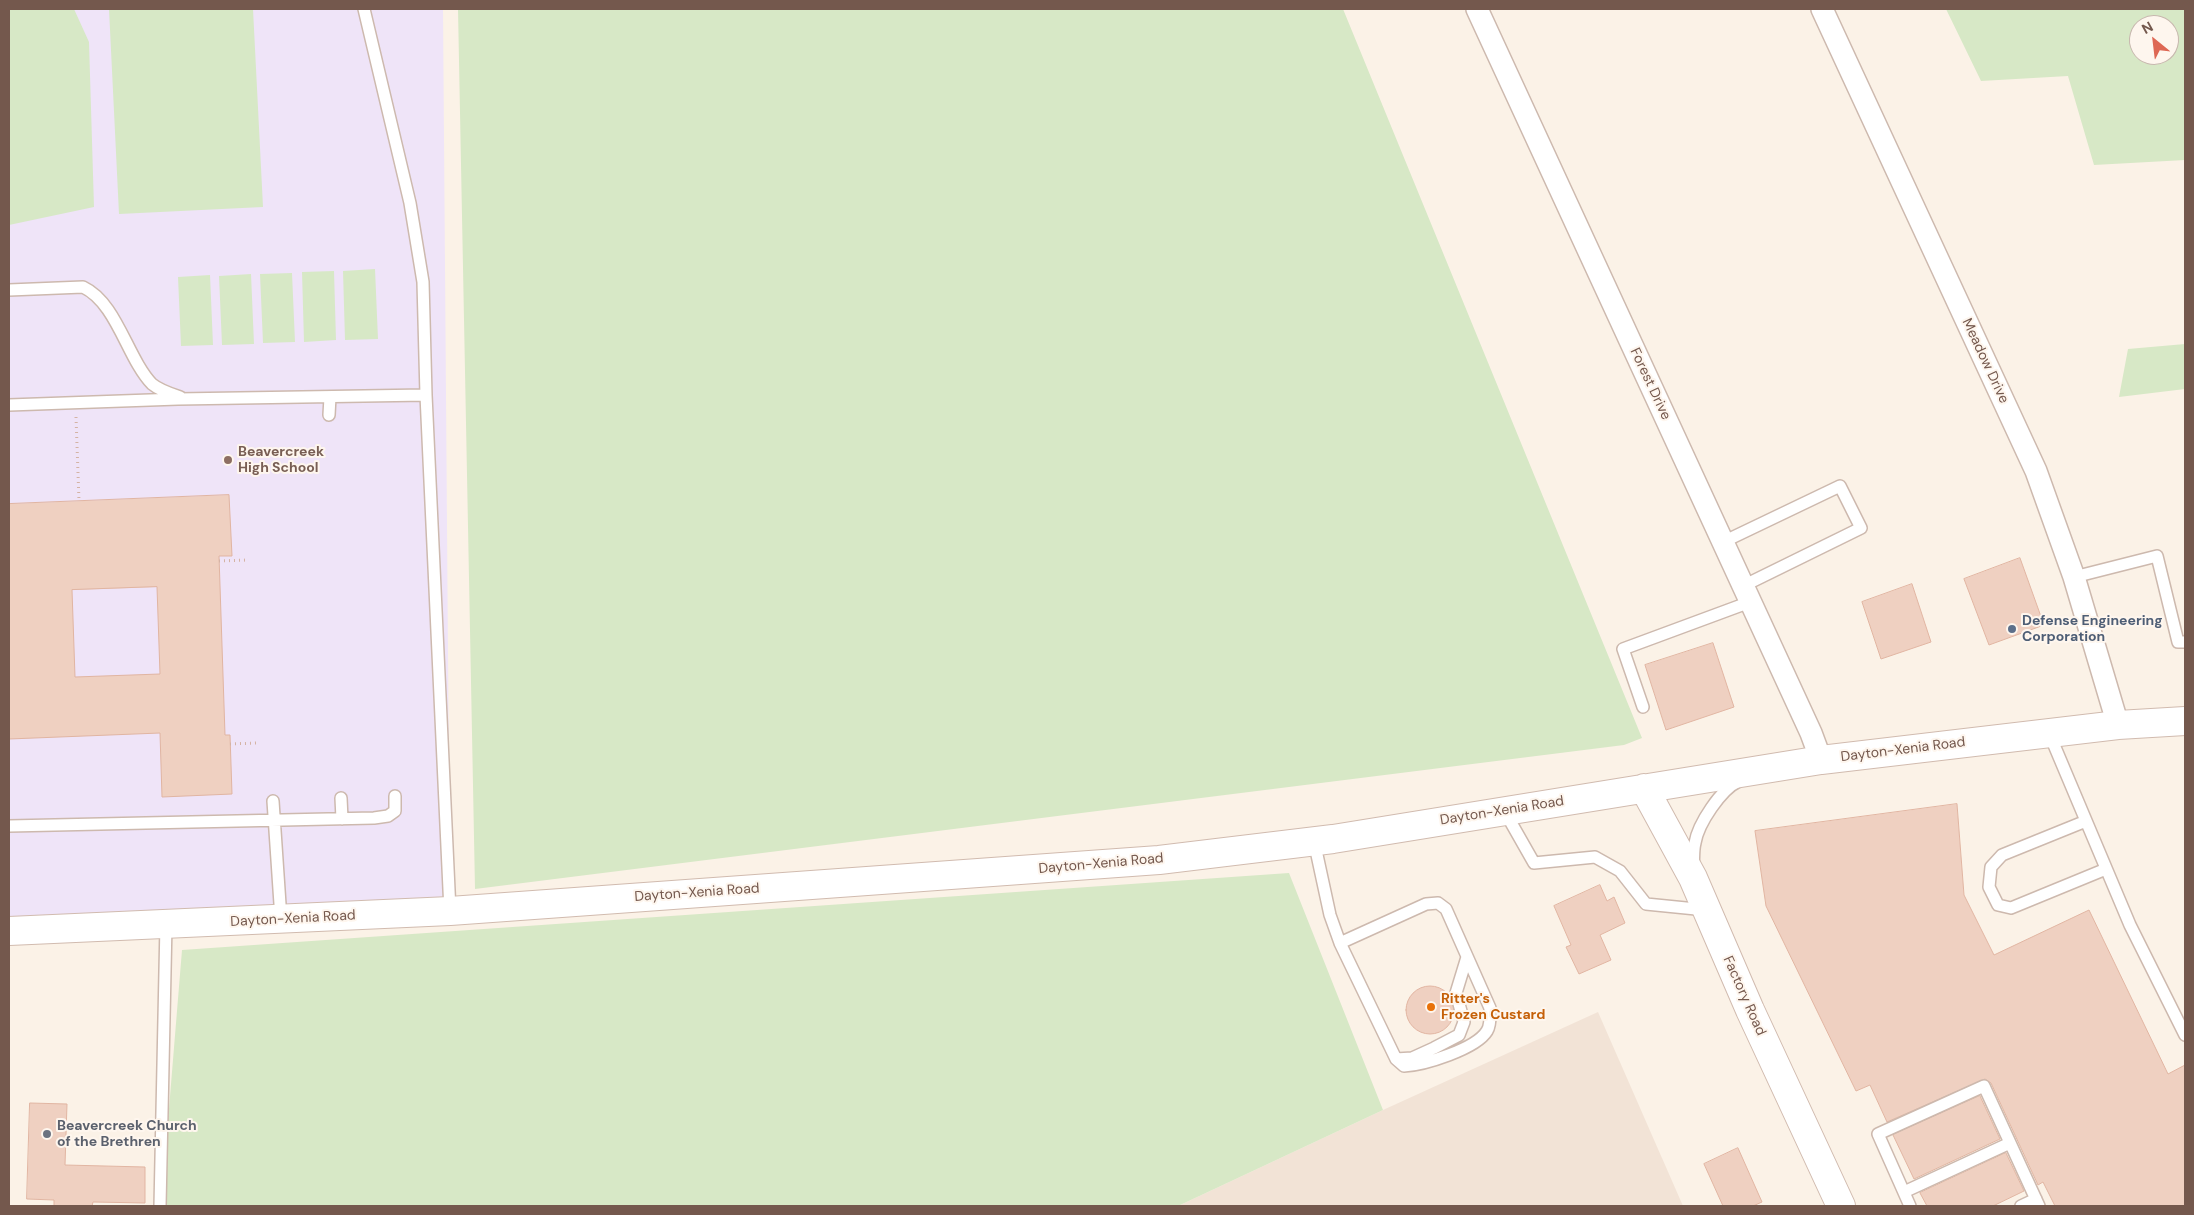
<!DOCTYPE html>
<style>
body{margin:0}
#map{position:relative;width:2194px;height:1215px;overflow:hidden;background:#fbf2e7;font-family:"DM Sans",sans-serif}
canvas{display:block}
.frame{position:absolute;inset:0;border:10px solid #74584d;pointer-events:none}
.north{position:absolute;left:2129px;top:15px;width:50px;height:50px;box-sizing:border-box;background:#fef6ee;border:1px solid #c7b7ae;border-radius:50%;rotate:331deg;font-size:14px;font-weight:700;line-height:20px;text-align:center;color:#74584d}
.north::after{content:'';display:block;margin:auto;width:18px;height:22px;background:#de6854;clip-path:polygon(50% 0,100% 100%,50% 72%,0 100%)}
</style>
<div id="map">
<canvas width="2194" height="1215"></canvas>
<div class="frame"></div>
<div class="north">N</div>
</div>
<script>
const ctx = document.querySelector('canvas').getContext('2d');
ctx.lineJoin = 'round';
function fill(path, color) {
  ctx.fillStyle = color;
  ctx.fill(path, 'evenodd');
}
function strokePath(path, color, width, dash) {
  ctx.strokeStyle = color;
  ctx.lineWidth = width;
  ctx.lineCap = dash ? 'butt' : 'round';
  ctx.setLineDash(dash || []);
  ctx.stroke(path);
}
function label(font, color, halo, rows, align = 'center') {
  ctx.font = font + ' "DM Sans",sans-serif';
  ctx.lineWidth = 4;
  ctx.setLineDash([]);
  ctx.textBaseline = 'middle';
  ctx.strokeStyle = halo;
  ctx.fillStyle = color;
  for (const [text, x, y, turn = 0] of rows) {
    ctx.save();
    ctx.translate(x, y);
    ctx.rotate((+turn || 0) * Math.PI / 180);
    ctx.textAlign = isNaN(turn) ? turn : align;
    if (halo) ctx.strokeText(text, 0, 0);
    ctx.fillText(text, 0, 0);
    ctx.restore();
  }
}
fill(new Path2D(`
 M 1598,1012 L 1683,1206 L 1178,1206 L 1383,1110 Z`), '#f2e3d6');
fill(new Path2D(`
 M 9,9 L 443,9 L 450,911 L 9,931 Z`), '#efe4f8');
fill(new Path2D(`
 M 9,9 L 74,9 L 89,42 L 94,207 L 9,225 Z
 M 109,9 L 253,9 L 263,207 L 119,214 Z
 M 458,9 L 1343,9 L 1642,738 L 1624,745 L 475,889 Z
 M 1946,9 L 2185,9 L 2185,160 L 2094,165 L 2068,76 L 1981,81 ZM 2139,25 L 2169,25 L 2169,55 L 2139,55 Z
 M 375,269 L 378,339 L 345,340 L 343,271 Z
 M 334,271 L 336,340 L 304,342 L 302,272 Z
 M 292,273 L 295,342 L 263,343 L 260,274 Z
 M 251,274 L 254,344 L 222,345 L 219,276 Z
 M 210,275 L 213,345 L 181,346 L 178,277 Z
 M 2185,344 L 2185,389 L 2119,397 L 2128,349 Z
 M 1289,873 L 1383,1110 L 1178,1206 L 161,1206 L 182,950 Z`), '#d7e8c6');
const building = new Path2D(`
 M 229,495 L 232,556 L 219,556 L 225,735 L 230,735 L 232,794 L 162,797 L 160,733 L 9,739 L 9,504 ZM 157,587 L 160,674 L 75,677 L 72,590 Z
 M 2020,558 L 2044,625 L 1989,645 L 1964,579 Z
 M 1912,584 L 1931,642 L 1881,659 L 1862,602 Z
 M 1713,643 L 1734,707 L 1666,730 L 1645,665 Z
 M 1957,804 L 1964,895 L 1994,955 L 2089,910 L 2168,1074 L 2185,1065 L 2185,1206 L 2055,1206 L 2043,1182 L 2038,1185 L 1991,1083 L 1985,1079 L 1887,1122 L 1870,1085 L 1856,1091 L 1766,906 L 1755,831 Z
 M 1600,885 L 1607,901 L 1614,897 L 1625,923 L 1600,935 L 1611,960 L 1579,974 L 1566,947 L 1571,945 L 1554,906 Z
 M1406 1010a24 24 0 1 1 48 0a24 24 0 1 1-48 0Z
 M 1980,1096 L 2000,1139 L 1914,1179 L 1893,1135 Z
 M 30,1103 L 67,1104 L 65,1165 L 145,1167 L 145,1203 L 93,1202 L 92,1206 L 54,1206 L 54,1200 L 27,1199 Z
 M 1738,1148 L 1762,1202 L 1753,1206 L 1723,1206 L 1704,1164 Z
 M 2006,1153 L 2024,1191 L 1993,1206 L 1927,1206 L 1920,1193 Z`);
fill(building, '#efd0c1');
strokePath(building, '#e1b5a2', 1);
const lane = new Path2D(`
 M 364,9 L 410,203 L 423,282 L 426,395 L 450,911
 M 9,290 L 83,287 C 117,303 127,358 152,384 C 159,390 171,394 180,397
 M 9,405 L 178,399 L 426,395
 M 329,415 L 330,397
 M 1723,542 L 1840,486 L 1861,528 L 1743,586
 M 2074,577 L 2157,556 L 2178,642 L 2185,642
 M 1643,707 L 1623,649 L 1750,602
 M 2049,733 L 2130,925 L 2185,1035
 M 341,798 L 342,819
 M 273,801 L 281,919
 M 1505,812 L 1534,863 L 1595,857 L 1620,871 L 1646,904 L 1706,910
 M 2086,821 L 2002,855 L 1991,867 L 1989,887 L 1998,905 L 2011,908 L 2106,869
 M 9,826 L 374,818 L 388,816 L 395,811 L 395,796
 M 1314,841 L 1330,915 L 1340,943 L 1396,1059 L 1404,1066 C 1424,1065 1476,1049 1487,1031 C 1491,1025 1490,1015 1490,1008 L 1446,909 L 1438,903 L 1426,904 L 1340,943
 M 1693,866 C 1694,859 1693,850 1695,843 C 1698,824 1721,789 1739,781
 M 1396,1059 L 1412,1058 L 1434,1048 L 1459,1035 L 1464,1022 L 1456,993 L 1467,957
 M 1904,1192 L 2010,1143
 M 160,1206 L 166,924
 M 1910,1206 L 1878,1134 L 1984,1086 L 2039,1206
 M 2021,1206 L 2036,1199`);
const street = new Path2D(`
 M 1477,9 L 1811,733 L 1821,760
 M 1822,9 L 2036,471 L 2074,577 L 2118,725`);
const secondary = new Path2D(`
 M 1644,788 L 1693,878 L 1750,1010 L 1841,1206
 M 9,931 L 450,911 L 1159,860 L 1333,839 L 1821,760 L 2118,725 L 2185,721`);
strokePath(lane, '#cdb9ae', 14);
strokePath(street, '#cdb9ae', 24);
strokePath(secondary, '#d1bbaf', 30);
strokePath(new Path2D(`
 M 76,417 L 79,501
 M 219,561 L 248,560
 M 230,744 L 256,743`), '#d4b3a4', 3, [1, 4]);
strokePath(lane, '#fff', 11);
strokePath(street, '#fff', 21);
strokePath(secondary, '#fff', 28);
for (const [x, y, r, color] of [
 [228,460,5,"#8d6e63"],
 [2012,629,5,"#5c6f8a"],
 [1431,1007,5,"#e8710a"],
 [47,1134,5,"#6b7280"]
]) {
  const dot = new Path2D();
  dot.arc(x, y, r, 0, 2 * Math.PI);
  ctx.fillStyle = color;
  ctx.fill(dot);
  strokePath(dot, '#fef6ee', 2);
}
label('14px', '#74584d', '#fef6ee', [
 ["Meadow Drive",1985,361,65],
 ["Forest Drive",1650,384,65],
 ["Dayton-Xenia Road",1903,750,-7],
 ["Dayton-Xenia Road",1502,811,-9],
 ["Dayton-Xenia Road",1101,864,-5],
 ["Dayton-Xenia Road",697,893,-4],
 ["Dayton-Xenia Road",293,919,-3],
 ["Factory Road",1744,996,66]
]);
label('bold 14px', '#785e54', '#fef6ee', [
 ["Beavercreek",238,452],
 ["High School",238,468]
], 'left');
label('bold 14px', '#4e5e75', '#fef6ee', [
 ["Defense Engineering",2022,621],
 ["Corporation",2022,637]
], 'left');
label('bold 14px', '#c56008', '#fef6ee', [
 ["Ritter's",1441,999],
 ["Frozen Custard",1441,1015]
], 'left');
label('bold 14px', '#5b616d', '#fef6ee', [
 ["Beavercreek Church",57,1126],
 ["of the Brethren",57,1142]
], 'left');
</script>
